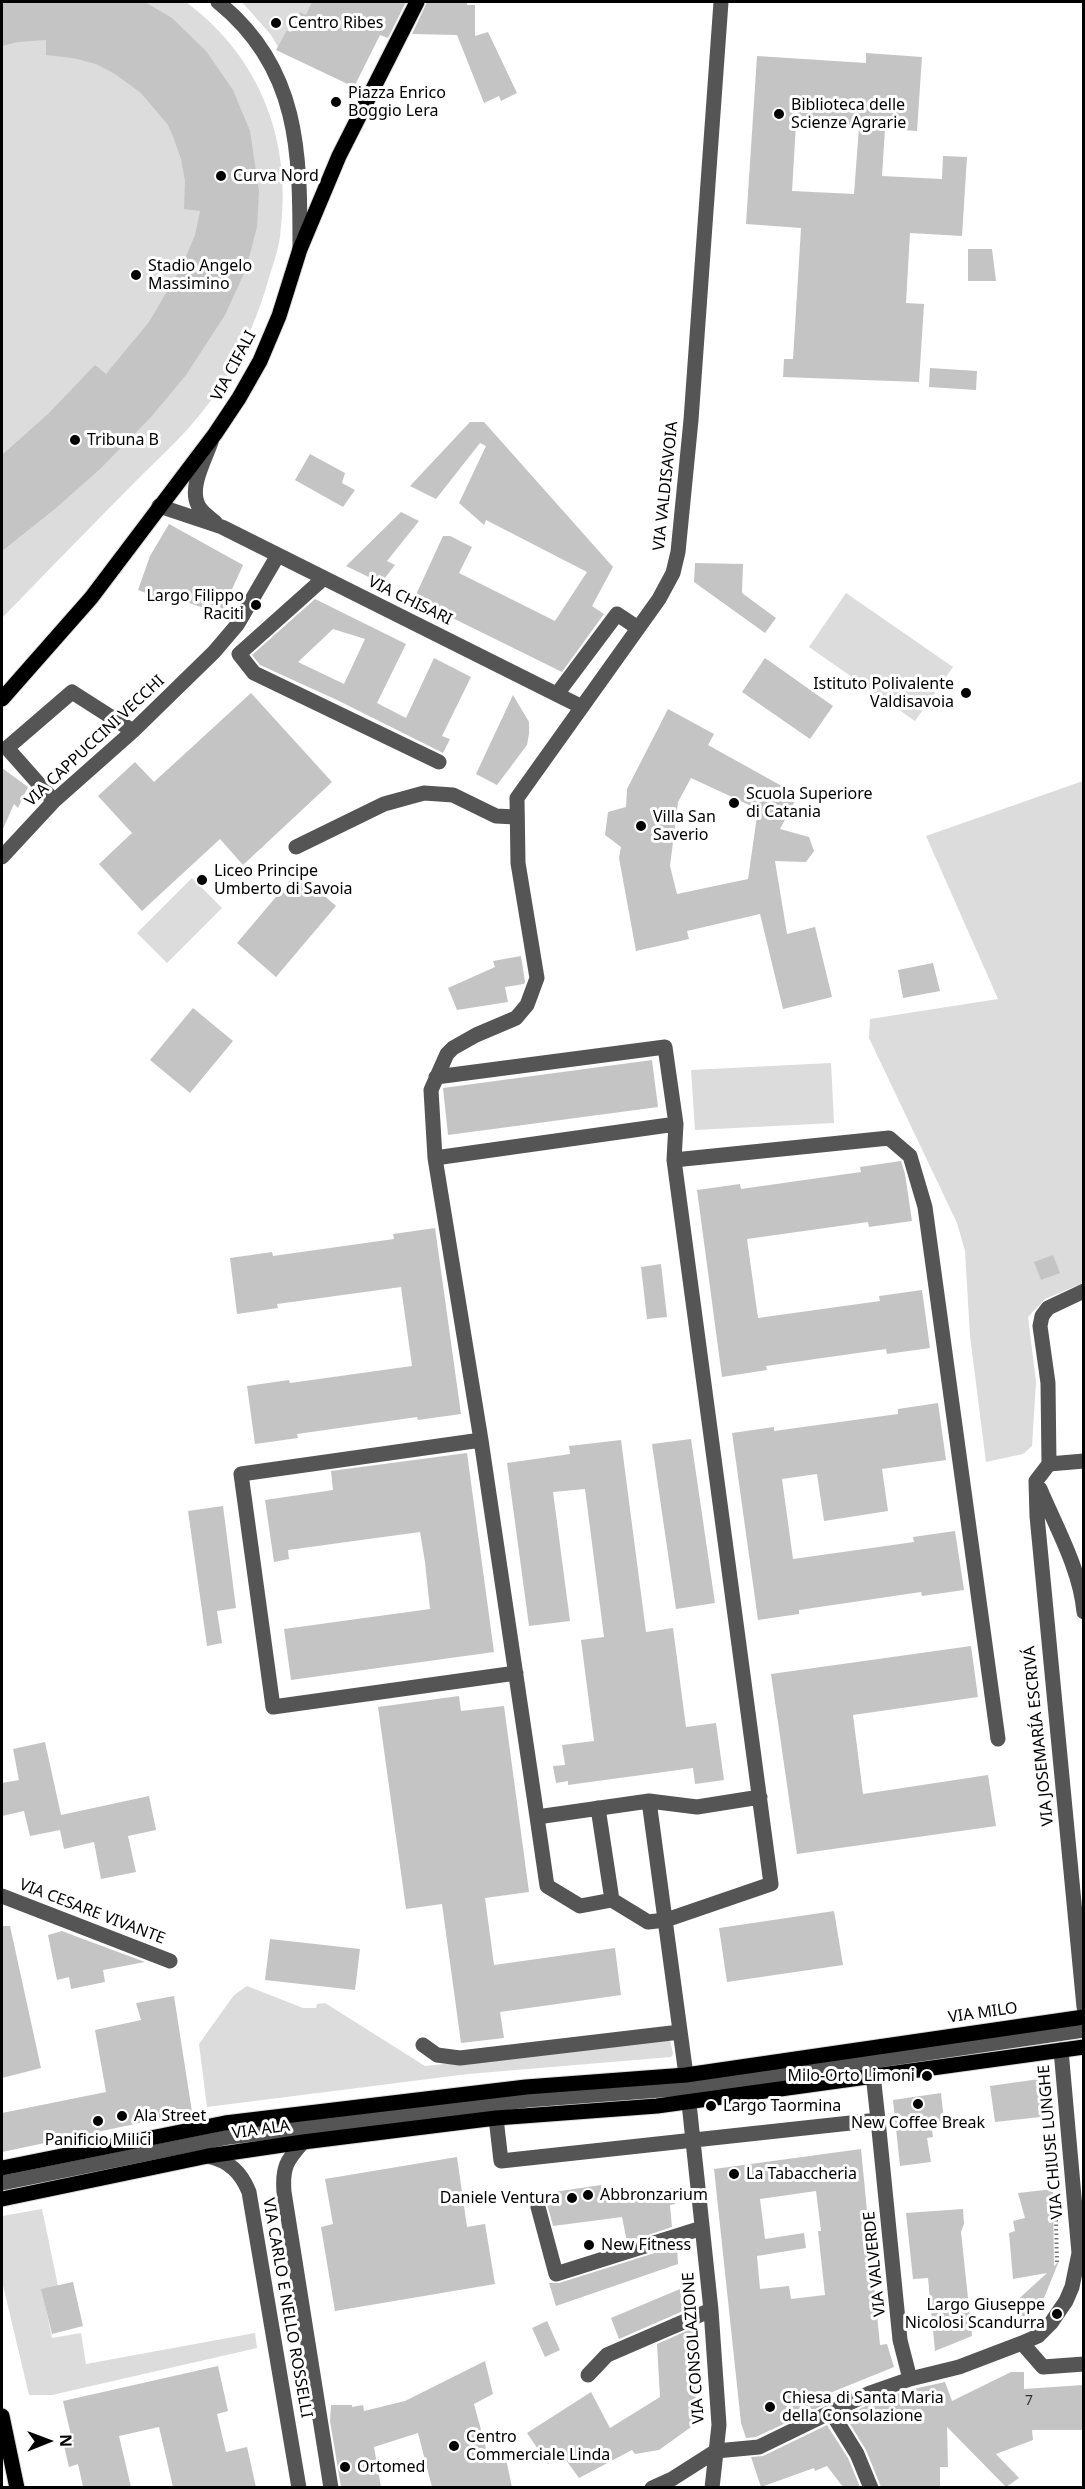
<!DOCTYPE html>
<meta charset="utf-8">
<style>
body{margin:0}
#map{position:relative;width:1085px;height:2489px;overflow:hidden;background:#fff;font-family:"Noto Sans",sans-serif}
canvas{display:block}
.frame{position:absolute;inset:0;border:3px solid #000;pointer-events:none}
.north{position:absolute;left:18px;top:2411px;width:60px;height:60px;-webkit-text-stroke:4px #fff;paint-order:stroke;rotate:89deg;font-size:16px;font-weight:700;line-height:24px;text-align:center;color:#000}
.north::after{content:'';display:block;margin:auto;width:21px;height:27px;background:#000;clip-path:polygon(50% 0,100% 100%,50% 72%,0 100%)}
</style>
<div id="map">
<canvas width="1085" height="2489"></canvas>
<div class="frame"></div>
<div class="north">N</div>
</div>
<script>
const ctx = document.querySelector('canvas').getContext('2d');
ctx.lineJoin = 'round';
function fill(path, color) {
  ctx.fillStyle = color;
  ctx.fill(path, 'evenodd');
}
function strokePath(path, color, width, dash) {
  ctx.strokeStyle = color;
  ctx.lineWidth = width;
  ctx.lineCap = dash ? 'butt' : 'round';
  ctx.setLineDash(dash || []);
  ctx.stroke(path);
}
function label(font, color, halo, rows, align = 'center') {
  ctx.font = font + ' "Noto Sans",sans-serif';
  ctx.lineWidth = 6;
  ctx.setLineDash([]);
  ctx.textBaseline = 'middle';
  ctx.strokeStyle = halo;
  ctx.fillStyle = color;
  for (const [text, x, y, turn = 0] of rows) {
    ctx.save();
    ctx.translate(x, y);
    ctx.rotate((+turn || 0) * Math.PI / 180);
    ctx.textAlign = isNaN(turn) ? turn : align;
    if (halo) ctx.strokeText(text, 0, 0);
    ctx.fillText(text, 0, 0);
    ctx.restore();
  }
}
fill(new Path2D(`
 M 2,2 L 186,2 C 262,59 293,143 280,237 C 278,252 272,267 268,281 C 254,330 231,377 198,417 C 179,440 156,461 135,482 C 90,527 46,573 2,618 Z
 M 242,2 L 330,2 L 315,30 L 293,20 L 278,47 L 271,35 Z
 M 846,593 L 953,667 L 915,721 L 809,647 Z
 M 1083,781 L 1083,1283 L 1045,1299 L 1028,1317 L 1036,1382 L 1032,1446 L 1023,1454 L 986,1462 L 970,1336 L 965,1251 L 957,1223 L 869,1038 L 870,1019 L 998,999 L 926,836 Z
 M 192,878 L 222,908 L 167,963 L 137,933 Z
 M 831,1063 L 834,1123 L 695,1130 L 691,1070 Z
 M 247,1986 L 303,2008 L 316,2008 L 317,2004 L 325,2003 L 425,2066 L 670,2040 L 673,2054 L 671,2057 L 468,2074 L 207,2107 L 199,2044 L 234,1995 Z
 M 42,2209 L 58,2286 L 42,2290 L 52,2338 L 81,2333 L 86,2364 L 255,2333 L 257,2348 L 52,2395 L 29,2395 L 2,2281 L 2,2216 Z`), '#dcdcdc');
fill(new Path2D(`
 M 2,2 L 145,2 L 172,18 L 206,51 L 233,90 L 250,131 L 259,191 L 257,227 L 246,269 L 225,315 L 186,375 L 151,417 L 100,469 L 56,508 L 2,551 L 2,455 L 48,414 L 95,365 L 106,374 L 149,322 L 182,266 L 195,235 L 200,211 L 184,209 L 185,181 L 181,159 L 174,139 L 168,125 L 141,93 L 115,74 L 96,64 L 73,58 L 46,55 L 46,40 L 18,42 L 2,46 Z
 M 312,2 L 406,2 L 388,38 L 380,35 L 354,87 L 276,50 L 287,30 L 291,32 L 300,12 L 306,15 Z
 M 427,2 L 467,2 L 467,5 L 475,5 L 475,36 L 488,32 L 517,93 L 501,101 L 499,96 L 484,103 L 457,35 L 412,34 Z
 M 866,53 L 922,57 L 917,131 L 885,129 L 882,176 L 942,179 L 943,156 L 967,157 L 962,236 L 910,233 L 906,303 L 924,304 L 919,382 L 783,377 L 784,359 L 793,359 L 801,228 L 746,224 L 757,56 L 866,63 ZM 796,124 L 859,127 L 854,194 L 792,191 Z
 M 968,249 L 992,249 L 996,281 L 968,281 Z
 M 930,368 L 977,371 L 976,390 L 929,387 Z
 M 470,422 L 484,422 L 613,567 L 592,606 L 604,614 L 562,672 L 414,599 L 443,536 L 450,536 L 472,547 L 459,573 L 555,621 L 587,572 L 486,520 L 484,525 L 459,503 L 486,446 L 480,443 L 436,499 L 410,486 Z
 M 310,454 L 345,473 L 342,483 L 355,490 L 343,507 L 295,480 Z
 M 401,512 L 419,521 L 387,561 L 395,565 L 381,583 L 346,566 Z
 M 169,524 L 243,565 L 219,618 L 203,610 L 204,608 L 165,595 L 164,600 L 138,590 L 150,556 Z
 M 695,563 L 743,564 L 742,593 L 776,618 L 765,633 L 694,582 Z
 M 315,599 L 406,644 L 377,703 L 406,718 L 434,658 L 471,677 L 442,736 L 450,739 L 443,753 L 337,700 L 260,665 L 252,655 ZM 333,629 L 365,639 L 344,684 L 298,662 Z
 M 765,658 L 833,706 L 810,739 L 742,692 Z
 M 251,693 L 332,782 L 243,865 L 220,839 L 142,911 L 99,864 L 132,833 L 98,796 L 135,762 L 154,782 Z
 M 513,695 L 529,722 L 529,734 L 527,745 L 497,785 L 476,774 Z
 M 668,709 L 714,734 L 708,745 L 798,795 L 780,829 L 809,837 L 814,851 L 806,862 L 775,861 L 787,934 L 815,927 L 832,997 L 783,1009 L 760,914 L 687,931 L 689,939 L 636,951 L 619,858 L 621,847 L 605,835 L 608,812 L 626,807 L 627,789 ZM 691,778 L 758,809 L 748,879 L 677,894 L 670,866 L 678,802 Z
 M 2,768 L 28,787 L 18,808 L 14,804 L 2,831 Z
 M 297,872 L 336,906 L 276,977 L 237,943 Z
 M 521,956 L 525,982 L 524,984 L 505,987 L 508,1002 L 457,1010 L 448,988 L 495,967 L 493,961 Z
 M 933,963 L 940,991 L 903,998 L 898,970 Z
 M 193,1008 L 233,1041 L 190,1093 L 150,1060 Z
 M 652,1060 L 658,1107 L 448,1135 L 443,1088 Z
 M 901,1161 L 905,1174 L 912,1221 L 869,1227 L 868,1222 L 747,1239 L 758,1318 L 880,1301 L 879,1296 L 922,1290 L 930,1348 L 887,1354 L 886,1349 L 766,1366 L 767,1370 L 722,1377 L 697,1190 L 740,1184 L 741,1189 L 861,1172 L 860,1167 Z
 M 435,1228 L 461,1414 L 418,1420 L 417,1417 L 297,1434 L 298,1438 L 255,1444 L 247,1386 L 289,1380 L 290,1383 L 412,1366 L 401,1287 L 277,1304 L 278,1308 L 237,1314 L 230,1258 L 272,1252 L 273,1256 L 394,1239 L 393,1234 Z
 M 1053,1255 L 1060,1273 L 1041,1280 L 1034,1262 Z
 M 661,1264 L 667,1317 L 647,1319 L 641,1267 Z
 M 938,1403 L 946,1460 L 882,1469 L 888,1511 L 824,1521 L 817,1474 L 782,1479 L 793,1559 L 914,1542 L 913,1537 L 955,1531 L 964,1590 L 922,1596 L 921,1592 L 799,1610 L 799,1614 L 758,1620 L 732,1433 L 774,1427 L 774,1431 L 898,1414 L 898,1409 Z
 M 691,1439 L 715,1603 L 676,1609 L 652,1444 Z
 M 621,1440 L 646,1632 L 673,1628 L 686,1727 L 716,1723 L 724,1780 L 695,1784 L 693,1768 L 568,1785 L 568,1781 L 556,1783 L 553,1766 L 565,1765 L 562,1745 L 594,1741 L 581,1640 L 604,1637 L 585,1489 L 553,1492 L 570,1621 L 529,1626 L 507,1463 L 570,1454 L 569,1446 Z
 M 467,1453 L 494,1652 L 291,1680 L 284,1629 L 430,1609 L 425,1562 L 420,1532 L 288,1550 L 289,1559 L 274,1562 L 265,1500 L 333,1490 L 331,1471 Z
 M 223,1506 L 236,1608 L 217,1611 L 222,1643 L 207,1646 L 188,1511 Z
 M 971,1646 L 978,1697 L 853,1715 L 863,1794 L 988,1775 L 996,1826 L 797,1854 L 771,1674 Z
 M 459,1696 L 461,1711 L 504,1706 L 529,1892 L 485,1898 L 494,1965 L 615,1948 L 621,1995 L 500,2012 L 504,2038 L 461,2043 L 442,1904 L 406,1909 L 378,1707 Z
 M 45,1742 L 61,1815 L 149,1796 L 156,1830 L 128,1836 L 136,1872 L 101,1879 L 94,1842 L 64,1849 L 60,1830 L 30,1836 L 24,1811 L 2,1816 L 2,1783 L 19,1780 L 13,1749 Z
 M 834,1911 L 843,1965 L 727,1982 L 719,1928 Z
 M 2,1926 L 10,1926 L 41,2068 L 2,2078 Z
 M 62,1931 L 75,1936 L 145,1962 L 103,1970 L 105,1982 L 71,1989 L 69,1977 L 57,1980 L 48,1935 Z
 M 270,1939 L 360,1949 L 355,1990 L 265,1980 Z
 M 174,1996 L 192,2112 L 2,2152 L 2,2113 L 106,2092 L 95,2030 L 141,2020 L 136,2003 Z
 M 1046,2078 L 1050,2116 L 995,2122 L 990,2086 Z
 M 941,2093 L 944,2121 L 931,2123 L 933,2137 L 927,2138 L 931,2162 L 900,2166 L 893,2100 Z
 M 861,2149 L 880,2345 L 887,2344 L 894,2367 L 825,2395 L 828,2403 L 756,2437 L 746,2438 L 741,2423 L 714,2169 ZM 816,2191 L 821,2231 L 818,2231 L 825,2295 L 791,2299 L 789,2286 L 760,2289 L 757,2256 L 806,2248 L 804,2233 L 765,2239 L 760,2199 Z
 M 457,2157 L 467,2227 L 485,2224 L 495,2284 L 335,2311 L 321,2227 L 333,2224 L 325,2179 Z
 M 601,2185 L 603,2197 L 673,2188 L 675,2204 L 670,2205 L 672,2227 L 627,2242 L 622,2217 L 553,2226 L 547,2204 L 540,2194 Z
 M 1053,2189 L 1054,2266 L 1059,2261 L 1044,2298 L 1034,2311 L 1020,2323 L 1012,2305 L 1047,2273 L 1013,2279 L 1009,2233 L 1015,2231 L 1013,2221 L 1025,2218 L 1018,2193 Z
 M 963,2209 L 964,2224 L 961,2232 L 972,2336 L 935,2351 L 928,2278 L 913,2279 L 906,2213 Z
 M 677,2246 L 678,2264 L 556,2306 L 549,2283 L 559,2283 Z
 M 73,2282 L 83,2326 L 52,2334 L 41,2289 Z
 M 680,2289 L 683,2311 L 619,2339 L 611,2318 Z
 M 547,2321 L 560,2350 L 545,2357 L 532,2328 Z
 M 691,2329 L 697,2330 L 698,2366 L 693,2366 L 698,2422 L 659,2450 L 635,2454 L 632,2450 L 579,2478 L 563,2456 L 548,2464 L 527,2433 L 591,2392 L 610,2428 L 660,2397 L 657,2344 Z
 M 485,2361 L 493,2394 L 474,2404 L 490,2463 L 506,2459 L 512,2487 L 432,2487 L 418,2433 L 374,2447 L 381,2487 L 341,2487 L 330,2421 L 331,2405 L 352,2405 L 352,2407 L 363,2405 L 364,2411 L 405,2401 Z
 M 218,2366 L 228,2411 L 217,2414 L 226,2452 L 247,2447 L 256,2487 L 173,2487 L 159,2427 L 119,2436 L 131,2487 L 83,2487 L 78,2464 L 69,2467 L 62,2437 L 71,2435 L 63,2401 Z
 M 1011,2372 L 1024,2372 L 1024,2389 L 1083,2385 L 1083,2430 L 1032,2430 L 1033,2440 L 996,2454 L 1019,2478 L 1006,2487 L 947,2427 L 948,2467 L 940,2467 L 940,2487 L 881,2487 L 866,2450 L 845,2416 L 874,2402 L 909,2390 L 945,2382 L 952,2401 Z
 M 827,2425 L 848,2458 L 860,2487 L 843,2487 L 827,2466 L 815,2471 L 814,2468 L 761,2487 L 751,2457 L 763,2456 Z`), '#c4c4c4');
const major = new Path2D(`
 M 2,699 L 91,598 L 215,434 L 239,398 L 260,361 L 279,316 L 300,249 L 339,156 L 417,2
 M 2,2168 L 225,2123 L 526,2087 L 686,2075 L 1084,2017
 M 2,2199 L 208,2156 L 303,2142 L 496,2118 L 657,2106 L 1084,2047
 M 2,2416 L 17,2488`);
strokePath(major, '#dbdbdb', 17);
strokePath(new Path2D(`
 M 1056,2220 L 1057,2263`), '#777', 4, [1.5, 3]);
strokePath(new Path2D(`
 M 218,2 C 300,68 300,153 300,249
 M 211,442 C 205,460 189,487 198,505 C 201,512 209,517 215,522
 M 159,506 L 222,527 L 582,707
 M 324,578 L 239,654 L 254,673 L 439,762
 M 557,694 L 617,614 L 638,628
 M 54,801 L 7,748 L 72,692 L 133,731
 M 296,847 L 384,804 L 424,793 L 453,795 L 496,816 L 516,817
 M 2,857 L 54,801 L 133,731 L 214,652 L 237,625 L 278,555
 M 436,1077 L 665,1047 L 676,1124
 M 435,1158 L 676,1124 L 674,1160 L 771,1884 L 666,1920 L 648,1922 L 612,1900 L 598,1808
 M 674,1160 L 889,1138 L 910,1156 L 925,1207 L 998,1739
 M 481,1440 L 241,1474 L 273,1707 L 516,1673
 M 1049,1464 L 1036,1481 L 1037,1516 L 1084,2007
 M 1049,1464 L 1048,1383 L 1040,1326 L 1042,1316 L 1048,1308 L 1084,1291
 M 1049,1464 L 1084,1461
 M 1040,1489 C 1057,1529 1080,1569 1084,1612
 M 649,1801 L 697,1807 L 760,1797
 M 537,1817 L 547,1886 L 580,1906 L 612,1900
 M 2,1896 L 170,1961
 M 423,2045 L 437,2055 L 460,2058 L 680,2032
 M 496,2118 L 501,2161 L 878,2120 L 872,2065
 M 878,2120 L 900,2340 L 910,2379
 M 303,2142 C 287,2160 282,2167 284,2192 L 331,2488
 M 208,2156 C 229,2161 241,2172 249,2192 L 299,2488
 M 2,2183 L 229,2137 L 527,2100 L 687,2088 L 1084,2030
 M 538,2207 L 556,2274 L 702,2228
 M 1022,2343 L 1043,2367 L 1084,2364
 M 588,2375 L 607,2355 L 711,2310
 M 831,2412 L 857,2454 L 871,2488
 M 652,2488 L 672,2479 L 716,2451 L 759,2447 L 870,2393 L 910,2379 L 959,2367 L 1022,2343 L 1038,2336 L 1051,2323 L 1066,2301 L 1072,2287 L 1079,2253 L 1061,2050
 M 712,2488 L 719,2425 L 711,2310 L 686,2075 L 649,1801 L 537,1817 L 481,1440 L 435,1158 L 431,1090 L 447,1054 L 453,1048 L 476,1035 L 516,1018 L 527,1005 L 537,978 L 518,863 L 517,798 L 659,599 L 673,573 L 678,552 L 691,420 L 721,2`), '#555', 15);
strokePath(major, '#000', 15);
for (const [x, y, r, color] of [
 [276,23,6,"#000"],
 [336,102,6,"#000"],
 [779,114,6,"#000"],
 [221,176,6,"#000"],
 [136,275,6,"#000"],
 [75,440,6,"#000"],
 [256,605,6,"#000"],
 [966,693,6,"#000"],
 [734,803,6,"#000"],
 [641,826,6,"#000"],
 [202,880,6,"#000"],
 [927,2076,6,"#000"],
 [918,2104,6,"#000"],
 [711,2106,6,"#000"],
 [122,2116,6,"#000"],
 [98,2121,6,"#000"],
 [734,2174,6,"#000"],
 [588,2195,6,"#000"],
 [572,2198,6,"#000"],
 [589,2245,6,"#000"],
 [1057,2314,6,"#000"],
 [770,2407,6,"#000"],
 [454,2446,6,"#000"],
 [345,2467,6,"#000"]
]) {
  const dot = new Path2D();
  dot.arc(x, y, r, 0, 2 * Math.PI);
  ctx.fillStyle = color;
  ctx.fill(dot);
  strokePath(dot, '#fff', 2);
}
label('14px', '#313131', null, [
 ["7",1029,2401]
]);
label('16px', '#000', '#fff', [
 ["Centro Ribes",288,23],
 ["Piazza Enrico",348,93],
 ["Boggio Lera",348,111],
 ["Biblioteca delle",791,105],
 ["Scienze Agrarie",791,123],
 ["Curva Nord",233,176],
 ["Stadio Angelo",148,266],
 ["Massimino",148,284],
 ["Tribuna B",87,440],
 ["Largo Filippo",244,596,"right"],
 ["Raciti",244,614,"right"],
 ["Istituto Polivalente",954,684,"right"],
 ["Valdisavoia",954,702,"right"],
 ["Scuola Superiore",746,794],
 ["di Catania",746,812],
 ["Villa San",653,817],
 ["Saverio",653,835],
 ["Liceo Principe",214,871],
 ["Umberto di Savoia",214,889],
 ["Milo-Orto Limoni",915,2076,"right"],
 ["Largo Taormina",723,2106],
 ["Ala Street",134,2116],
 ["New Coffee Break",918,2123,"center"],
 ["Panificio Milici",98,2140,"center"],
 ["La Tabaccheria",746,2174],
 ["Abbronzarium",600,2195],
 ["Daniele Ventura",560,2198,"right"],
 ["New Fitness",601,2245],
 ["Largo Giuseppe",1045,2305,"right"],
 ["Nicolosi Scandurra",1045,2323,"right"],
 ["Chiesa di Santa Maria",782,2398],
 ["della Consolazione",782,2416],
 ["Centro",466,2437],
 ["Commerciale Linda",466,2455],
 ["Ortomed",357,2467]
], 'left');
label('16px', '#000', '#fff', [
 ["VIA CIFALI",234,366,-62],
 ["VIA VALDISAVOIA",666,486,-84],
 ["VIA CHISARI",410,601,26],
 ["VIA CAPPUCCINI VECCHI",95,741,-43],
 ["VIA JOSEMARÍA ESCRIVÁ",1039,1736,-96],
 ["VIA CESARE VIVANTE",92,1912,21],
 ["VIA MILO",983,2013,-8],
 ["VIA ALA",261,2130,-8],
 ["VIA CHIUSE LUNGHE",1051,2142,-95],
 ["VIA VALVERDE",875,2264,-96],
 ["VIA CARLO E NELLO ROSSELLI",287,2308,80],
 ["VIA CONSOLAZIONE",694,2348,-94]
]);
</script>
